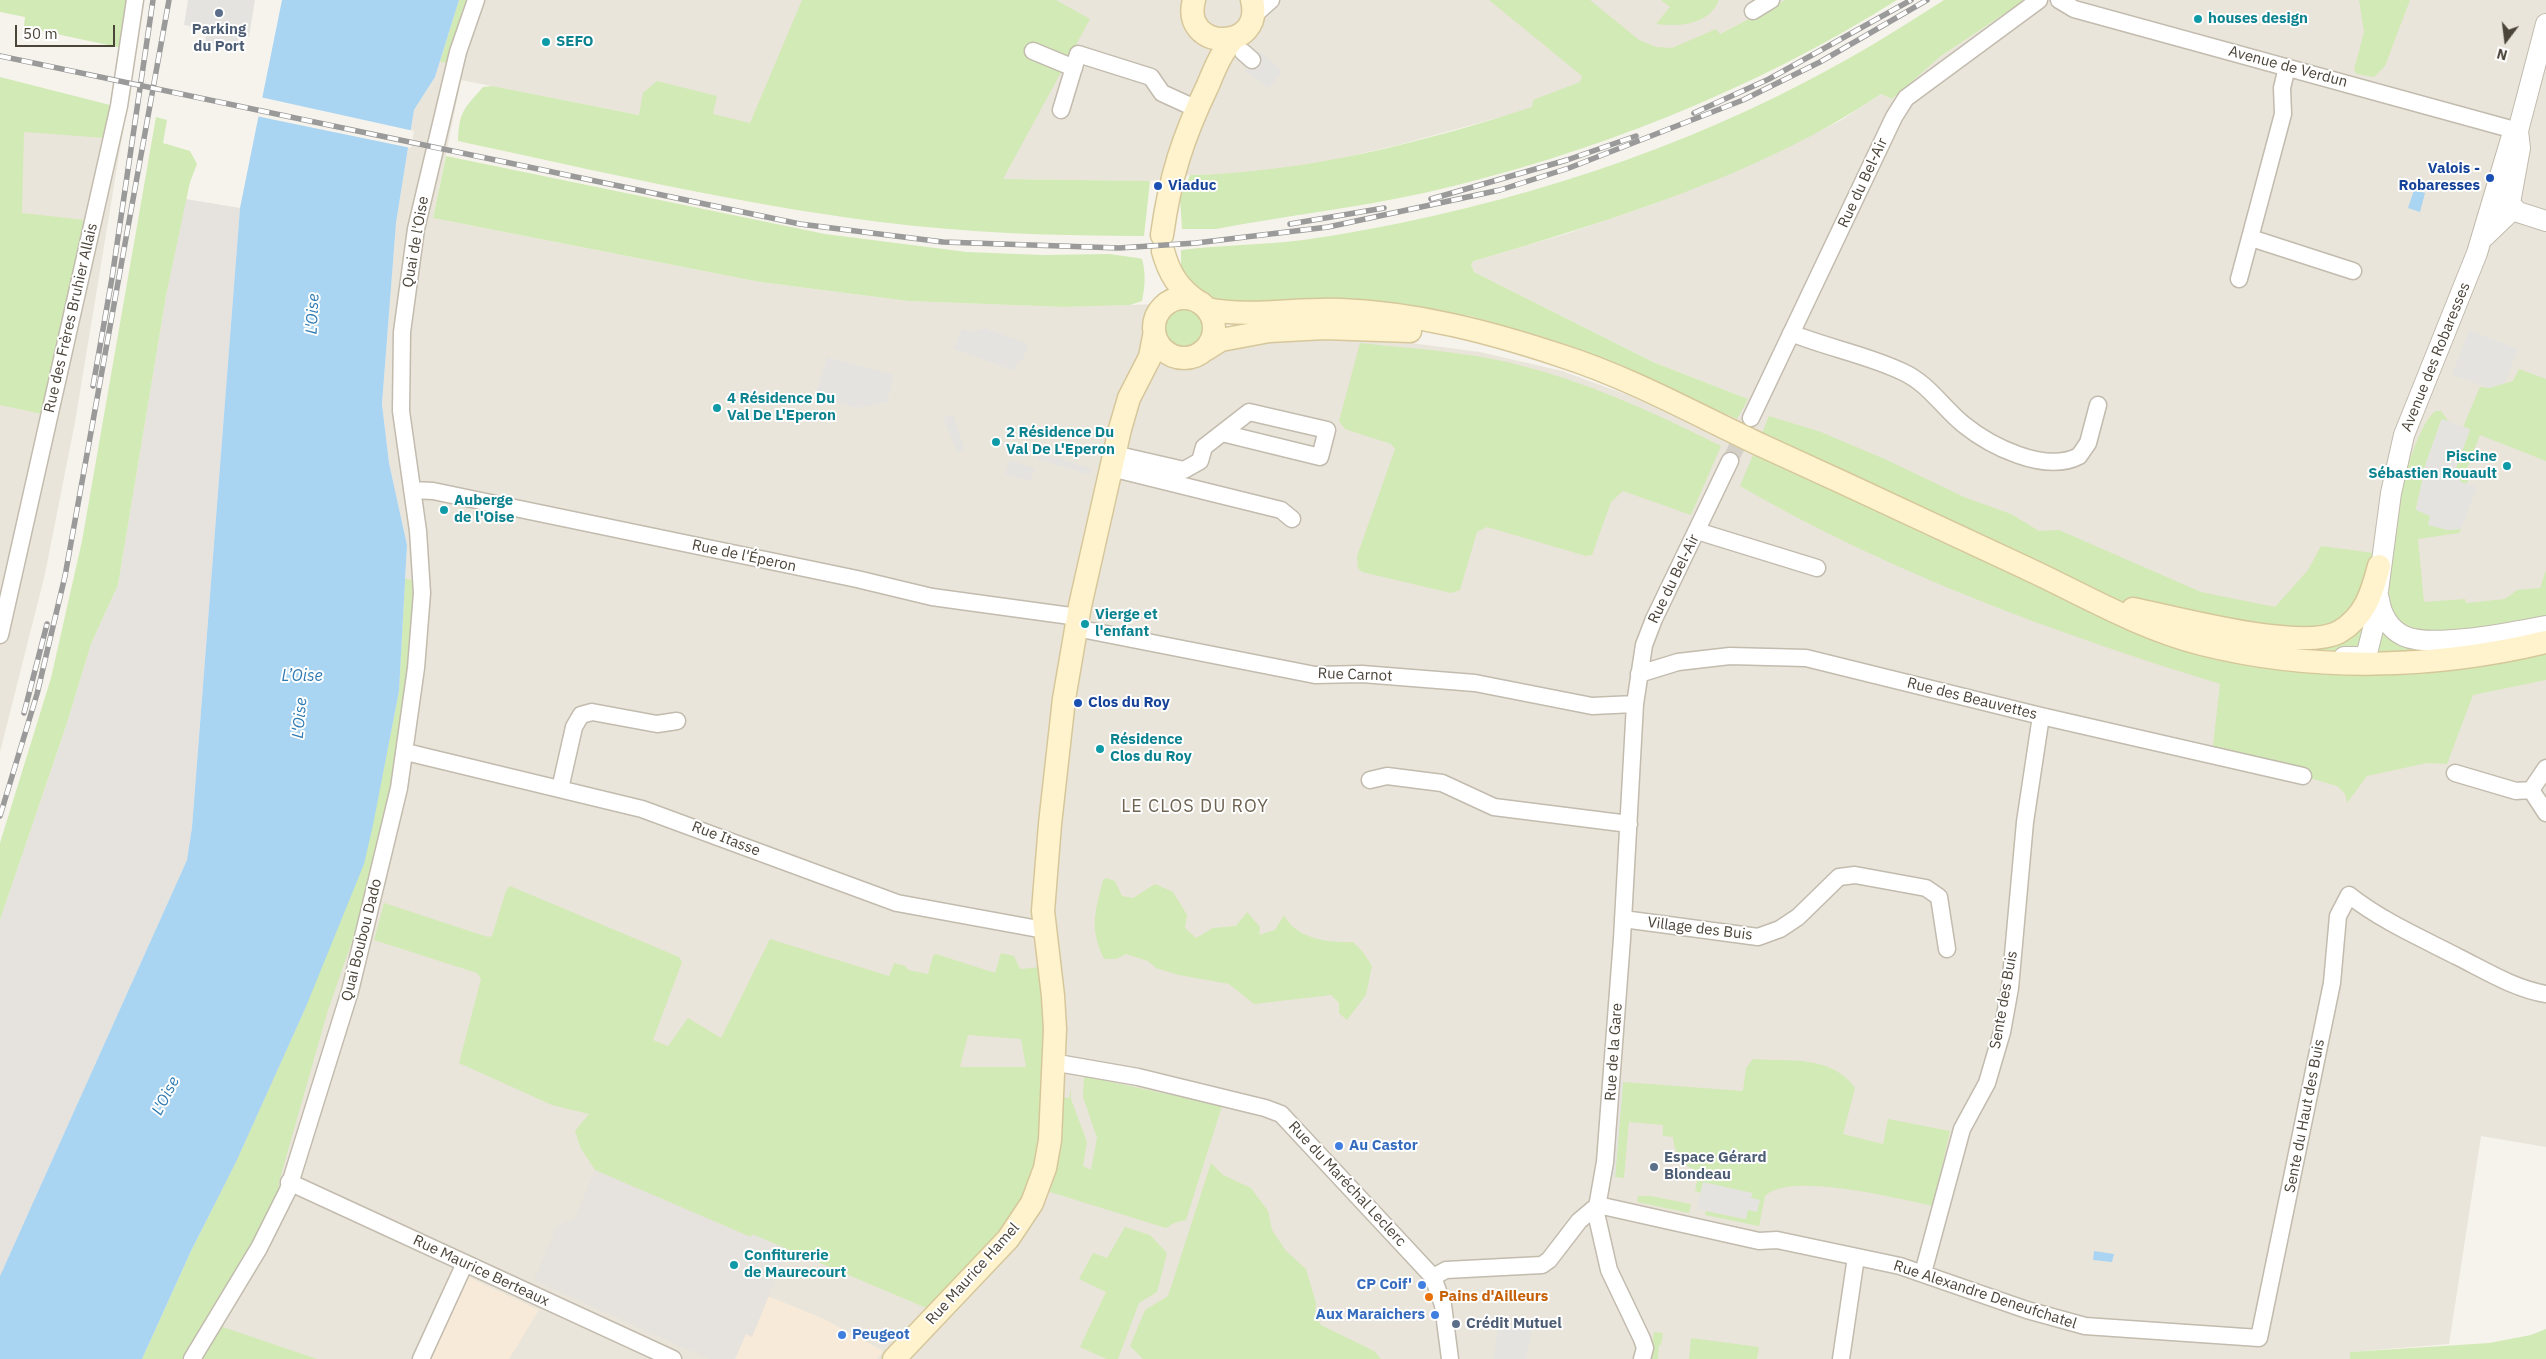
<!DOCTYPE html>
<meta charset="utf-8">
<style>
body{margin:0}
#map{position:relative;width:2546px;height:1359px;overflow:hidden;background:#f6f3ec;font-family:"IBM Plex Sans",sans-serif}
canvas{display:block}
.north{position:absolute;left:2481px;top:15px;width:50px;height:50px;-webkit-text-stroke:4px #fff;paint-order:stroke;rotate:195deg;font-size:14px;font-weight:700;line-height:20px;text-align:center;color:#4b4439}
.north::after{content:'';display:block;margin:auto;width:18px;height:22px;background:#4b4439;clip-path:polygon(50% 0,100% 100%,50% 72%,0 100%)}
.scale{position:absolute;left:15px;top:25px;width:100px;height:22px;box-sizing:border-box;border:2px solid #4b4439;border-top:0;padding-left:6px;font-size:15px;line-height:18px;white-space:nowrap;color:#4b4439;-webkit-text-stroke:4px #fff;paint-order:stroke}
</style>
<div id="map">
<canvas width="2546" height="1359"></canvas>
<div class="north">N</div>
<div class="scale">50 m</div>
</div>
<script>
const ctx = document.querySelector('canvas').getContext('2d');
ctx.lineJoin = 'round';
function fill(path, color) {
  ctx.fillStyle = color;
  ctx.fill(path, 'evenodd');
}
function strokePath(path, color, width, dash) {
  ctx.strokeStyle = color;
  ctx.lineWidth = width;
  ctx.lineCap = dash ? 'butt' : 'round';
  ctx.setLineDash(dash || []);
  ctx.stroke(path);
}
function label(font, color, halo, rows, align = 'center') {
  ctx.font = font + ' "IBM Plex Sans",sans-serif';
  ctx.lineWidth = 4;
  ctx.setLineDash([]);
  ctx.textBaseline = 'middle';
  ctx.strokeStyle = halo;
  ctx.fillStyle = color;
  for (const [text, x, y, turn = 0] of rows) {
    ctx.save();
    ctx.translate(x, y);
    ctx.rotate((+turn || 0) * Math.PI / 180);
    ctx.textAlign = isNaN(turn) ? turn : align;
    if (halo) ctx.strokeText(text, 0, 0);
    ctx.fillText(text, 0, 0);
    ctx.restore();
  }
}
fill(new Path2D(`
 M 459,0 L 1785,0 L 1676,57 L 1582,92 L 1512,114 L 1398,145 L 1333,160 L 1261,172 L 1190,175 L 1150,181 L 1003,179 L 639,115 L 461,80 L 433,218 L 760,282 L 908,301 L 1065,307 L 1192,303 L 1243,344 L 1315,337 L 1380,339 L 1480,352 L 1562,371 L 1633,397 L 1723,439 L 1748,399 L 1653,362 L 1474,272 L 1471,264 L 1474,261 L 1569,233 L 1654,204 L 1761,159 L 1840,121 L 1881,94 L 1892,99 L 1941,56 L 2025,0 L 2546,0 L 2546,1147 L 2481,1136 L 2449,1344 L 2350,1352 L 2350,1359 L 142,1359 L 305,1009 L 364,864 L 399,691 L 407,545 L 389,463 L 382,404 L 396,223 L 414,110 L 435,77 Z
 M 0,107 L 125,119 L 75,422 L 45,574 L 0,752 Z`), '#eae5da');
fill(new Path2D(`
 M 451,1269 L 539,1310 L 509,1359 L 412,1359 Z
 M 768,1296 L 824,1319 L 883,1351 L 877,1359 L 735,1359 L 746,1333 L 751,1336 Z`), '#f7ead8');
fill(new Path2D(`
 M 186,199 L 240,208 L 192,827 L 187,860 L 0,1276 L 0,920 L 67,723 L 91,644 L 118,585 L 166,296 Z
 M 595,1170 L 750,1237 L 752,1234 L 788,1249 L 752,1337 L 746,1334 L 735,1359 L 709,1359 L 534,1280 L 557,1226 L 575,1218 Z`), '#e6e2dd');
fill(new Path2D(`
 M 0,0 L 132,0 L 132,50 L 42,31 L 23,35 L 25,17 L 0,12 Z
 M 459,0 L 467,0 L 449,63 L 440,62 Z
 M 802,0 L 1056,0 L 1090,19 L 1003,179 L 1150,181 L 1144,236 C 1057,236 967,233 880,222 C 738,204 597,171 458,141 C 459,111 464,109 483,87 L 492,86 L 639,115 L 643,93 L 657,81 L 717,96 L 713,114 L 750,123 Z
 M 1489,0 L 1590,0 L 1639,40 L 1656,47 L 1672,48 L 1716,29 L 1720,34 L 1785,0 L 1897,0 C 1755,90 1587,156 1424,193 C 1355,208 1285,216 1216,229 L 1182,229 L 1180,198 L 1190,175 C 1307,172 1421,143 1532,107 L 1533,100 L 1580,82 L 1582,76 Z
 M 1661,0 L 1719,0 C 1709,25 1679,27 1656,24 L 1670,7 Z
 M 1944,0 L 2025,0 L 1941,56 L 1892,99 L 1881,94 C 1761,175 1612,220 1474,261 L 1471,264 L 1474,272 L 1653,362 L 1748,399 L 1737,419 L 1587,352 L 1546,338 L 1470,316 L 1394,304 L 1244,305 L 1208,299 L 1193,288 L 1181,268 L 1181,250 C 1222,245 1262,245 1303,240 C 1472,216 1656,161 1807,81 C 1854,57 1899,29 1944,0 Z
 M 2359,0 L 2410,0 L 2385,66 L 2374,77 L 2357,74 L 2354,70 L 2364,32 Z
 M 0,77 L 114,106 L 106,138 L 24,132 L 22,213 L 85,220 L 42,414 L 0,405 Z
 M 156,117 L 167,120 L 163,143 L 190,151 L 197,164 L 190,182 L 166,296 L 118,585 L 91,644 L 67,723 L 0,920 L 0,843 L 51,678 L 82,541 Z
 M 446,156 L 825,234 L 967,252 L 1043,255 L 1109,254 L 1138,258 L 1142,259 C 1146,273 1145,287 1142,301 L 1130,305 L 1065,307 L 908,301 L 760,282 L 433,218 Z
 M1163 329a21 21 0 1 1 42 0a21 21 0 1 1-42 0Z
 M 1360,343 C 1416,349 1475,352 1530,368 C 1597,386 1659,415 1721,446 L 1691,515 L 1623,491 L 1611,502 L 1592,555 L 1586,556 L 1487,527 L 1477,532 L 1460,590 L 1451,593 L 1362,572 L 1358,568 L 1357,556 L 1395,449 L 1391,444 L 1345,429 L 1339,421 Z
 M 2519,369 L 2546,379 L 2546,461 L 2480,435 L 2466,471 L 2471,473 L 2466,485 L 2461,482 L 2454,471 L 2470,430 L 2463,427 L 2480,387 L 2489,388 L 2513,381 Z
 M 2436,411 L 2441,411 L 2449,422 L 2441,420 L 2426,463 L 2416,509 L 2430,516 L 2429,525 L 2448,530 L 2461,529 L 2459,533 L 2418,539 L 2424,602 L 2465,599 L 2466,603 L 2505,599 L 2517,590 L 2540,588 L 2546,570 L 2546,680 L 2473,695 L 2447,764 L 2427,763 L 2367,776 L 2347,803 L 2345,794 L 2337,786 L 2303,776 L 2212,754 L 2220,684 C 2055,633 1890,573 1740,486 L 1769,416 L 1821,432 L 1887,460 L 1964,497 L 2011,514 L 2039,531 L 2059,530 L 2201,592 L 2275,607 L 2308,570 L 2321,546 L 2381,554 C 2389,529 2416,421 2436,411 Z
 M 405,579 L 414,580 L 411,638 L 396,779 L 356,930 L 328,1010 L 279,1182 L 278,1201 L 186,1359 L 142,1359 L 191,1251 L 236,1162 L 305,1009 L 383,773 L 399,691 Z
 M 1106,878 L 1115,881 L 1122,896 L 1133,898 L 1155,884 L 1173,892 L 1187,915 L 1185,928 L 1196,938 L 1213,928 L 1236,926 L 1247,912 L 1260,927 L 1259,935 L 1275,930 L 1284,915 C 1296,939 1329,943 1353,942 L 1363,952 L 1372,966 L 1366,995 L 1347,1020 L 1339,1013 L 1339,1003 L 1331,995 L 1254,1004 L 1229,984 L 1179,975 L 1156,968 L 1148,961 L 1126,954 L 1116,959 L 1104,959 C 1089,927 1095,913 1103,880 Z
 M 510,886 L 679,957 L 682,962 L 653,1040 L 668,1046 L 688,1018 L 721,1038 L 770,939 L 889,976 L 894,963 L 905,966 L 908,970 L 928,974 L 933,956 L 936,954 L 995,973 L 1001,953 L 1014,956 L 1020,969 L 1041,967 L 1047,1023 L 1041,1068 L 1039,1151 L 1031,1188 L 1005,1227 L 931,1310 L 752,1234 L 751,1237 L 595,1170 L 581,1149 L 575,1131 L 589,1114 L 552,1105 L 459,1063 L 481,979 L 477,973 L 374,940 L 384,903 L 488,937 L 492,936 L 506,891 ZM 968,1035 L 1021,1039 L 1026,1067 L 960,1067 Z
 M 1753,1059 C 1788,1062 1831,1054 1855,1088 L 1843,1134 L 1883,1144 L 1888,1119 L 1950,1131 L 1933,1206 C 1899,1199 1790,1171 1765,1196 L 1759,1226 L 1705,1215 L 1706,1211 L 1745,1219 L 1752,1193 L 1703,1183 L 1701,1193 L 1695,1191 L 1699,1171 C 1683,1168 1674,1152 1673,1137 L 1663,1136 L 1663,1125 L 1629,1122 L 1624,1178 L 1615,1177 L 1623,1082 L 1743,1091 L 1746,1068 Z
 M 1084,1076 L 1222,1106 L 1186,1220 L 1174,1223 L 1166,1228 L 1050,1192 L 1058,1156 L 1062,1097 L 1069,1098 L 1071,1089 L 1071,1099 L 1087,1142 L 1083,1166 L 1091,1170 L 1097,1138 L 1083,1097 Z
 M 1211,1163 L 1223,1175 L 1251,1188 L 1268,1211 L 1272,1230 L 1286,1251 L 1306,1269 L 1316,1303 L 1315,1314 L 1321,1325 L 1374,1351 L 1381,1359 L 1143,1359 L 1130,1346 L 1145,1310 L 1168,1296 Z
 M 1638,1196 L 1651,1196 L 1691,1204 L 1689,1213 L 1637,1202 Z
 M 1125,1227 L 1150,1235 L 1167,1253 L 1157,1292 L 1139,1303 L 1118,1359 L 1106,1359 L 1080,1347 L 1106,1292 L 1079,1279 L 1093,1253 L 1107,1258 Z
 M 214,1324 L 317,1359 L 192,1359 Z
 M 2546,1329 L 2546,1359 L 2350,1359 L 2350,1352 L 2489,1343 L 2531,1335 Z
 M 1654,1332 L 1663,1333 L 1661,1345 L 1659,1345 L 1658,1359 L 1649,1359 Z
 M 1691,1338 L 1759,1347 L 1757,1359 L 1689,1359 Z`), '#d2eab5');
fill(new Path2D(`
 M 188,0 L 255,0 L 249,37 L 239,35 L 237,47 L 205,43 L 207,29 L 184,25 Z
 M 1259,51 L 1282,71 L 1269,88 L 1244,71 Z
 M 985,328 L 1028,344 L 1023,360 L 1017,362 L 1014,371 L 954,349 L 962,329 L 973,332 Z
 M 2469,330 L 2518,349 L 2505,383 L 2489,388 L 2452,375 Z
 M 827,357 L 894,375 L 887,402 L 856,408 L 815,396 Z
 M 953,415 L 965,450 L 957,452 L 943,418 Z
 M 2442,419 L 2470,429 L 2455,471 L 2461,482 L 2477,487 L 2461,529 L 2448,530 L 2428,525 L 2430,516 L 2416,510 L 2426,463 Z
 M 1040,452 L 1092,469 L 1089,475 L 1037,459 Z
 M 1010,460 L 1035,468 L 1030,481 L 1005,474 Z
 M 1618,1081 L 1623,1082 L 1615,1177 L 1610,1177 Z
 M 1703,1182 L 1752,1193 L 1751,1198 L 1760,1200 L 1757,1212 L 1748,1210 L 1746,1219 L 1697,1209 Z
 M 1498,1324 L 1532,1331 L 1526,1359 L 1494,1359 Z`), '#e5e3e0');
fill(new Path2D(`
 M 282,0 L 459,0 L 435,77 L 414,110 L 396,223 L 382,404 L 389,463 L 407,545 L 399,691 L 373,825 L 364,864 L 305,1009 L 236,1162 L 191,1251 L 142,1359 L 0,1359 L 0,1276 L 187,860 L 192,827 L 240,208 Z
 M 2414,190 L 2425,193 L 2420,212 L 2408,208 Z
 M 2094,1251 L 2114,1254 L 2112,1262 L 2093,1260 Z`), '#a9d4f2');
fill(new Path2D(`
 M 260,97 L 414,131 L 411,148 L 256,116 Z`), '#f6f3ec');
strokePath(new Path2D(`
 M 1730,461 L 1746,427`), '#d4d0c8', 16, [16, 8]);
const minor = new Path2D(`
 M 2059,0 L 2074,9 L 2518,131
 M 1753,11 L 1771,0
 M 1252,17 L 1271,0
 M 1033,51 L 1074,68
 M 1243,52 L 1252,60
 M 1061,110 L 1078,54 L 1151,77 L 1162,93 L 1197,109
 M 2251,238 L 2353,271
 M 2239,279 L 2283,114 L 2282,88 L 2287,67
 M 1791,333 C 1828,348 1868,355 1903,372 C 1929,384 1942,407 1963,424 C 1990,446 2045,474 2079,456 L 2088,443 L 2098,405
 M 1751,418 L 1894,117 L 1906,98 L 2039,0
 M 1114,454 L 1184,470 L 1200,461 L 1204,447 L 1249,412 L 1327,430 L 1320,457 L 1222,433
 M 1111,468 L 1281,510 L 1292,519
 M 412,490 L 433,491 L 857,579 L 932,597 L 1078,617
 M 1697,531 L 1817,568
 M 1076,628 L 1315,675 L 1362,674 L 1475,683 L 1592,706 L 1635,704
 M 0,635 L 119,106 L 135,0
 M 1639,674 L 1678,662 L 1730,656 L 1806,658 L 2041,716 L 2303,776
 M 406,752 L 642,809 L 897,903 L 1044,930
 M 2455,773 L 2516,791 L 2531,790 L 2546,813
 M 1370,780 L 1387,776 L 1442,783 L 1494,807 L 1629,824
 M 560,789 L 574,727 L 581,715 L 592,712 L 657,724 L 677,721
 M 2531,790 L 2546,768
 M 1623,919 L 1758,937 L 1780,929 L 1798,917 L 1839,877 L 1855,875 L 1926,888 L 1939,897 L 1947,949
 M 1052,1062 L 1138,1077 L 1265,1108 L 1281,1114 L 1433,1277 L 1443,1305 L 1450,1359
 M 289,1182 L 673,1359
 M 1598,1205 L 1759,1241 L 1777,1240 L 1900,1266 L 2027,1310 L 2085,1326 L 2259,1338 L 2332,983 L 2338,916 L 2349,895 C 2382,921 2421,938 2458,957 C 2486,971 2515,989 2546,994
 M 1923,1273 L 1962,1129 L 1987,1083 L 2002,1032 L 2010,988 L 2025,822 L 2041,716
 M 1433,1277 L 1446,1270 L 1542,1265 L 1549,1260 L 1579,1221 L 1598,1205
 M 192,1359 L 259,1248 L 288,1190 L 350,991 L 399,788 L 416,668 L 422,593 L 418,531 L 401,411 L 402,332 L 416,229 L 458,52 L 476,0
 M 421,1359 L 465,1263
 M 1642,1359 L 1645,1348 L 1642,1339 L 1609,1270 L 1596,1213 L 1605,1162 L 1622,939 L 1635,704 L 1644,645 L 1654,619 L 1730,461
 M 1841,1359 L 1856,1257`);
const tertiary = new Path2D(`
 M 2500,202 L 2510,204 L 2518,212 L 2546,221
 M 2484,237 L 2508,214 L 2520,148 L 2518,131 L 2546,24
 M 2379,599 C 2381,614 2389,629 2404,636 C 2433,649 2513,632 2546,626
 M 2344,657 L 2364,657 L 2368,649 L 2373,629 L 2391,493 L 2404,435 L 2477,253 L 2511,139 L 2518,131`);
const secondary = new Path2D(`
 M 1194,0 C 1180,51 1265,53 1252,0
 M 1162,235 C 1170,177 1183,137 1208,85 C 1215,68 1222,51 1234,38
 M 1163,251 C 1169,273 1178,288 1197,301
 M1154 328a30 30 0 1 1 60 0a30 30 0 1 1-60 0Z
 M 1207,309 C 1250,318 1296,308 1341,310 C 1417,313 1490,332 1562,356 C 1631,378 1697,415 1763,446 C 1851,486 1939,527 2026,568 C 2084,595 2139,628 2202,644 C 2314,672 2434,669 2546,642
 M 1205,350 L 1221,340 L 1269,331 L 1324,328 L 1410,331
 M 2133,609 C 2178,618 2301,652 2339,632 C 2365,617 2372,593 2379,566
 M 894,1359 L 1008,1239 L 1032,1203 L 1045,1168 L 1050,1140 L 1055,1029 L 1053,996 L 1043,911 L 1050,824 L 1064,699 L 1080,606 L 1120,429 L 1129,398 L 1150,357 L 1154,336`);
strokePath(minor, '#c2bbae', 19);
strokePath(tertiary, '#c2bbae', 22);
strokePath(secondary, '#d6c79b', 25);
strokePath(minor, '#fff', 16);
strokePath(tertiary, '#fff', 20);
strokePath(secondary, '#fff3cd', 22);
const rail = new Path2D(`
 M 0,56 L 800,224 L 943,242 L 1119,248 L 1196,243 L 1328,227 L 1500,190 L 1569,168 L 1743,100 L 1820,62 L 1927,0
 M 1694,113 L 1769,79 L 1911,0
 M 1431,199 L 1567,160 L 1636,136
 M 1290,224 L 1384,208
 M 93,386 L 112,278 L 153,0
 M 24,713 L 47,624
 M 0,816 L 37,694 L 65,576 L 169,0`);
strokePath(rail, '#9a9a9a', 5.5);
strokePath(rail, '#fff', 4, [11]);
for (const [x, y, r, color] of [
 [219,13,5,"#5c6f8a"],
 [2198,19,5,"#0f9aa8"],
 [546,42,5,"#0f9aa8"],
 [2490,178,5,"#1a4fb4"],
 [1158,186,5,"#1a4fb4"],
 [717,408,5,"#0f9aa8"],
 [996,442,5,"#0f9aa8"],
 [2507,466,5,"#0f9aa8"],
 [444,510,5,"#0f9aa8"],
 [1085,624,5,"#0f9aa8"],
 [1078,703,5,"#1a4fb4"],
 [1100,749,5,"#0f9aa8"],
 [1339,1146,5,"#3f7fe0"],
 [1654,1167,5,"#5c6f8a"],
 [734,1265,5,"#0f9aa8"],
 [1422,1285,5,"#3f7fe0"],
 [1429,1297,5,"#e8710a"],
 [1435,1315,5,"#3f7fe0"],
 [1456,1324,5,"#5c6f8a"],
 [842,1335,5,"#3f7fe0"]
]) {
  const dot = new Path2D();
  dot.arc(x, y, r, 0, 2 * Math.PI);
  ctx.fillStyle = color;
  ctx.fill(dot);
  strokePath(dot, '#fff', 2);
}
label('bold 15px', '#0d838f', '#fff', [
 ["houses design",2208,19],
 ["SEFO",556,42],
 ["4 Résidence Du",727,399],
 ["Val De L'Eperon",727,416],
 ["2 Résidence Du",1006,433],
 ["Val De L'Eperon",1006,450],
 ["Piscine",2497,457,"right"],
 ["Sébastien Rouault",2497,474,"right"],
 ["Auberge",454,501],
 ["de l'Oise",454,518],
 ["Vierge et",1095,615],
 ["l'enfant",1095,632],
 ["Résidence",1110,740],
 ["Clos du Roy",1110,757],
 ["Confiturerie",744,1256],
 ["de Maurecourt",744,1273]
], 'left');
label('bold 15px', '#4e5e75', '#fff', [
 ["Parking",219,30,"center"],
 ["du Port",219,47,"center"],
 ["Espace Gérard",1664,1158],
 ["Blondeau",1664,1175],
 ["Crédit Mutuel",1466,1324]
], 'left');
label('15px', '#4b4439', '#fff', [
 ["Avenue de Verdun",2288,67,15],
 ["Rue du Bel-Air",1863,183,-65],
 ["Quai de l'Oise",416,242,-80],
 ["Rue des Frères Bruhier Allais",71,318,-77],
 ["Avenue des Robaresses",2436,357,-68],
 ["Rue de l'Éperon",744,556,12],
 ["Rue du Bel-Air",1674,579,-64],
 ["Rue Carnot",1355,675,2],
 ["Rue des Beauvettes",1972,699,14],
 ["Rue Itasse",726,839,21],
 ["Village des Buis",1700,929,7],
 ["Quai Boubou Dado",362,940,-76],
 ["Sente des Buis",2004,1000,-80],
 ["Rue de la Gare",1614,1052,-86],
 ["Sente du Haut des Buis",2305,1116,-79],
 ["Rue du Maréchal Leclerc",1347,1184,47],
 ["Rue Maurice Berteaux",481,1271,25],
 ["Rue Maurice Hamel",973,1274,-48],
 ["Rue Alexandre Deneufchatel",1985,1295,18]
]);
label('bold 15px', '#164399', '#fff', [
 ["Valois -",2480,169,"right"],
 ["Robaresses",2480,186,"right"],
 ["Viaduc",1168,186],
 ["Clos du Roy",1088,703]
], 'left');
label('bold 15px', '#366cbe', '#fff', [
 ["Au Castor",1349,1146],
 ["CP Coif'",1412,1285,"right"],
 ["Aux Maraichers",1425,1315,"right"],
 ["Peugeot",852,1335]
], 'left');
label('bold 15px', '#c56008', '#fff', [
 ["Pains d'Ailleurs",1439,1297]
], 'left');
label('italic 16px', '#2e7ab2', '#fff', [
 ["L'Oise",313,314,-87],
 ["L’Oise",302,676],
 ["L'Oise",300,718,-85],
 ["L'Oise",166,1096,-63]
]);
ctx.letterSpacing = '1px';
label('18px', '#6e6250', '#fff', [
 ["LE CLOS DU ROY",1195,807]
]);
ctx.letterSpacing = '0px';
</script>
